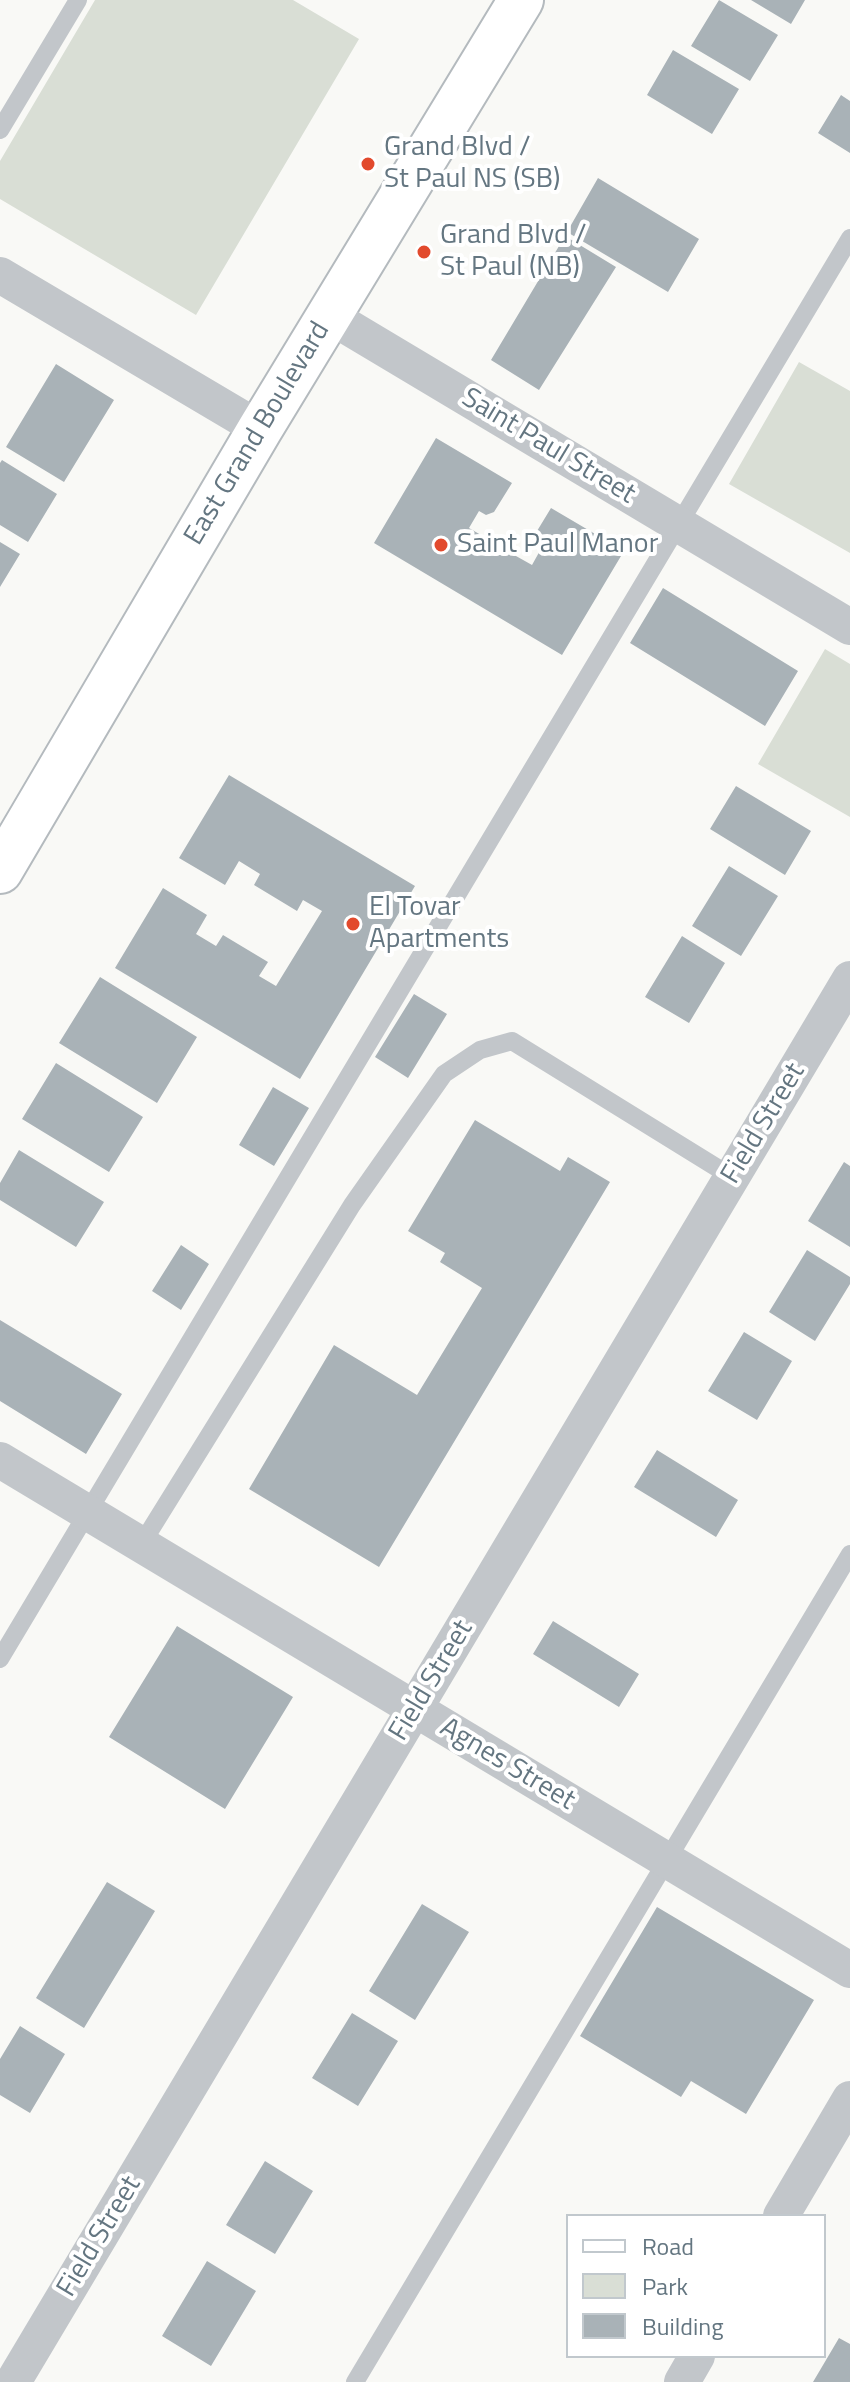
<!DOCTYPE html>
<style>
body{margin:0}
#map{position:relative;width:850px;height:2382px;overflow:hidden;background:#f9f9f6;font-family:"Titillium Web",sans-serif}
canvas{display:block}
.legend{position:absolute;left:566px;top:2214px;width:260px;height:144px;box-sizing:border-box;background:#fff;border:2px solid #c1c8cd;margin:0;padding:10px 14px;list-style:none;font-size:24px;color:#647681}
.legend li{display:flex;align-items:center;gap:16px;height:40px}
.legend b{width:40px;border:2px solid #c1c8cd}
</style>
<div id="map">
<canvas width="850" height="2382"></canvas>
<ul class="legend">
<li><b style="height:10px;background:#fff"></b>Road</li>
<li><b style="height:22px;background:#d9ded5"></b>Park</li>
<li><b style="height:22px;background:#a9b2b7"></b>Building</li>
</ul>
</div>
<script>
const ctx = document.querySelector('canvas').getContext('2d');
ctx.lineJoin = 'round';
function fill(path, color) {
  ctx.fillStyle = color;
  ctx.fill(path, 'evenodd');
}
function strokePath(path, color, width, dash) {
  ctx.strokeStyle = color;
  ctx.lineWidth = width;
  ctx.lineCap = dash ? 'butt' : 'round';
  ctx.setLineDash(dash || []);
  ctx.stroke(path);
}
function label(font, color, halo, rows, align = 'center') {
  ctx.font = font + ' "Titillium Web",sans-serif';
  ctx.lineWidth = 8;
  ctx.setLineDash([]);
  ctx.textBaseline = 'middle';
  ctx.strokeStyle = halo;
  ctx.fillStyle = color;
  for (const [text, x, y, turn = 0] of rows) {
    ctx.save();
    ctx.translate(x, y);
    ctx.rotate((+turn || 0) * Math.PI / 180);
    ctx.textAlign = isNaN(turn) ? turn : align;
    if (halo) ctx.strokeText(text, 0, 0);
    ctx.fillText(text, 0, 0);
    ctx.restore();
  }
}
fill(new Path2D(`
 M 95,0 L 293,0 L 359,39 L 196,315 L 0,199 L 0,161 Z
 M 799,362 L 850,391 L 850,553 L 729,484 Z
 M 825,649 L 850,664 L 850,817 L 758,764 Z`), '#d9ded5');
fill(new Path2D(`
 M 719,0 L 778,35 L 750,81 L 691,46 Z
 M 751,0 L 805,0 L 791,24 Z
 M 673,50 L 739,89 L 712,134 L 647,95 Z
 M 841,95 L 850,101 L 850,153 L 818,133 Z
 M 598,178 L 699,239 L 668,292 L 567,232 Z
 M 565,236 L 616,267 L 539,390 L 491,360 Z
 M 56,364 L 114,400 L 64,482 L 6,447 Z
 M 436,438 L 512,483 L 494,512 L 486,515 L 479,511 L 469,528 L 486,538 L 489,536 L 514,550 L 516,556 L 532,565 L 542,547 L 535,543 L 534,536 L 551,508 L 624,551 L 562,655 L 374,543 Z
 M 2,460 L 57,494 L 28,542 L 0,525 L 0,463 Z
 M 0,542 L 20,554 L 0,587 Z
 M 663,588 L 798,671 L 765,726 L 630,643 Z
 M 229,775 L 415,886 L 300,1079 L 115,968 L 163,888 L 207,915 L 196,934 L 216,946 L 223,935 L 268,962 L 259,976 L 276,986 L 322,911 L 303,900 L 297,911 L 254,885 L 260,874 L 239,861 L 225,885 L 179,858 Z
 M 736,786 L 811,831 L 785,875 L 710,829 Z
 M 729,866 L 778,896 L 741,956 L 692,926 Z
 M 682,936 L 725,963 L 689,1023 L 645,997 Z
 M 100,977 L 197,1037 L 157,1103 L 59,1043 Z
 M 414,994 L 447,1014 L 408,1078 L 375,1057 Z
 M 56,1063 L 143,1117 L 109,1172 L 22,1119 Z
 M 273,1087 L 309,1108 L 274,1166 L 239,1145 Z
 M 475,1120 L 560,1171 L 568,1157 L 610,1182 L 379,1567 L 249,1489 L 334,1345 L 417,1395 L 482,1288 L 440,1262 L 445,1253 L 408,1231 Z
 M 19,1150 L 104,1202 L 76,1247 L 0,1200 L 0,1183 Z
 M 844,1162 L 850,1166 L 850,1247 L 808,1221 Z
 M 181,1245 L 209,1264 L 181,1310 L 152,1291 Z
 M 807,1250 L 850,1277 L 850,1284 L 815,1341 L 769,1312 Z
 M 0,1320 L 122,1394 L 86,1454 L 0,1401 Z
 M 744,1332 L 792,1361 L 757,1420 L 708,1391 Z
 M 657,1450 L 738,1500 L 716,1537 L 634,1487 Z
 M 553,1621 L 639,1674 L 619,1707 L 533,1654 Z
 M 177,1626 L 293,1697 L 225,1809 L 109,1737 Z
 M 107,1882 L 155,1911 L 84,2028 L 36,1998 Z
 M 422,1904 L 469,1932 L 415,2020 L 369,1991 Z
 M 657,1907 L 814,2000 L 746,2114 L 691,2081 L 681,2097 L 580,2036 Z
 M 352,2013 L 398,2041 L 358,2106 L 312,2078 Z
 M 20,2026 L 65,2054 L 30,2113 L 0,2095 L 0,2059 Z
 M 265,2161 L 313,2191 L 275,2254 L 226,2225 Z
 M 207,2261 L 256,2291 L 211,2366 L 162,2336 Z
 M 839,2338 L 850,2344 L 850,2382 L 813,2382 Z`), '#a9b2b7');
const secondary = new Path2D(`
 M 0,871 L 260,429 L 521,0`);
strokePath(secondary, '#b4babe', 48);
strokePath(new Path2D(`
 M 0,130 L 78,0
 M 141,1545 L 352,1205 L 444,1074 L 480,1050 L 512,1041 L 732,1177
 M 0,1659 L 850,238
 M 355,2382 L 850,1554`), '#c2c6ca', 18);
strokePath(new Path2D(`
 M 0,275 L 260,429
 M 328,315 L 850,627
 M 0,1460 L 850,1970
 M 781,2216 L 850,2099
 M 13,2382 L 850,979
 M 682,2382 L 697,2356`), '#c2c6ca', 36);
strokePath(secondary, '#fff', 44);
for (const [x, y, r, color] of [
 [368,164,8,"#e24a2d"],
 [424,252,8,"#e24a2d"],
 [441,545,8,"#e24a2d"],
 [353,924,8,"#e24a2d"]
]) {
  const dot = new Path2D();
  dot.arc(x, y, r, 0, 2 * Math.PI);
  ctx.fillStyle = color;
  ctx.fill(dot);
  strokePath(dot, '#fff', 3);
}
label('28px', '#647681', '#fff', [
 ["Grand Blvd /",384,148],
 ["St Paul NS (SB)",384,180],
 ["Grand Blvd /",440,236],
 ["St Paul (NB)",440,268],
 ["Saint Paul Manor",457,545],
 ["El Tovar",369,908],
 ["Apartments",369,940]
], 'left');
label('28px', '#647681', '#fff', [
 ["East Grand Boulevard",258,434,-59],
 ["Saint Paul Street",548,447,31],
 ["Field Street",764,1124,-59],
 ["Field Street",432,1681,-59],
 ["Agnes Street",507,1765,31],
 ["Field Street",100,2237,-59]
]);
</script>
